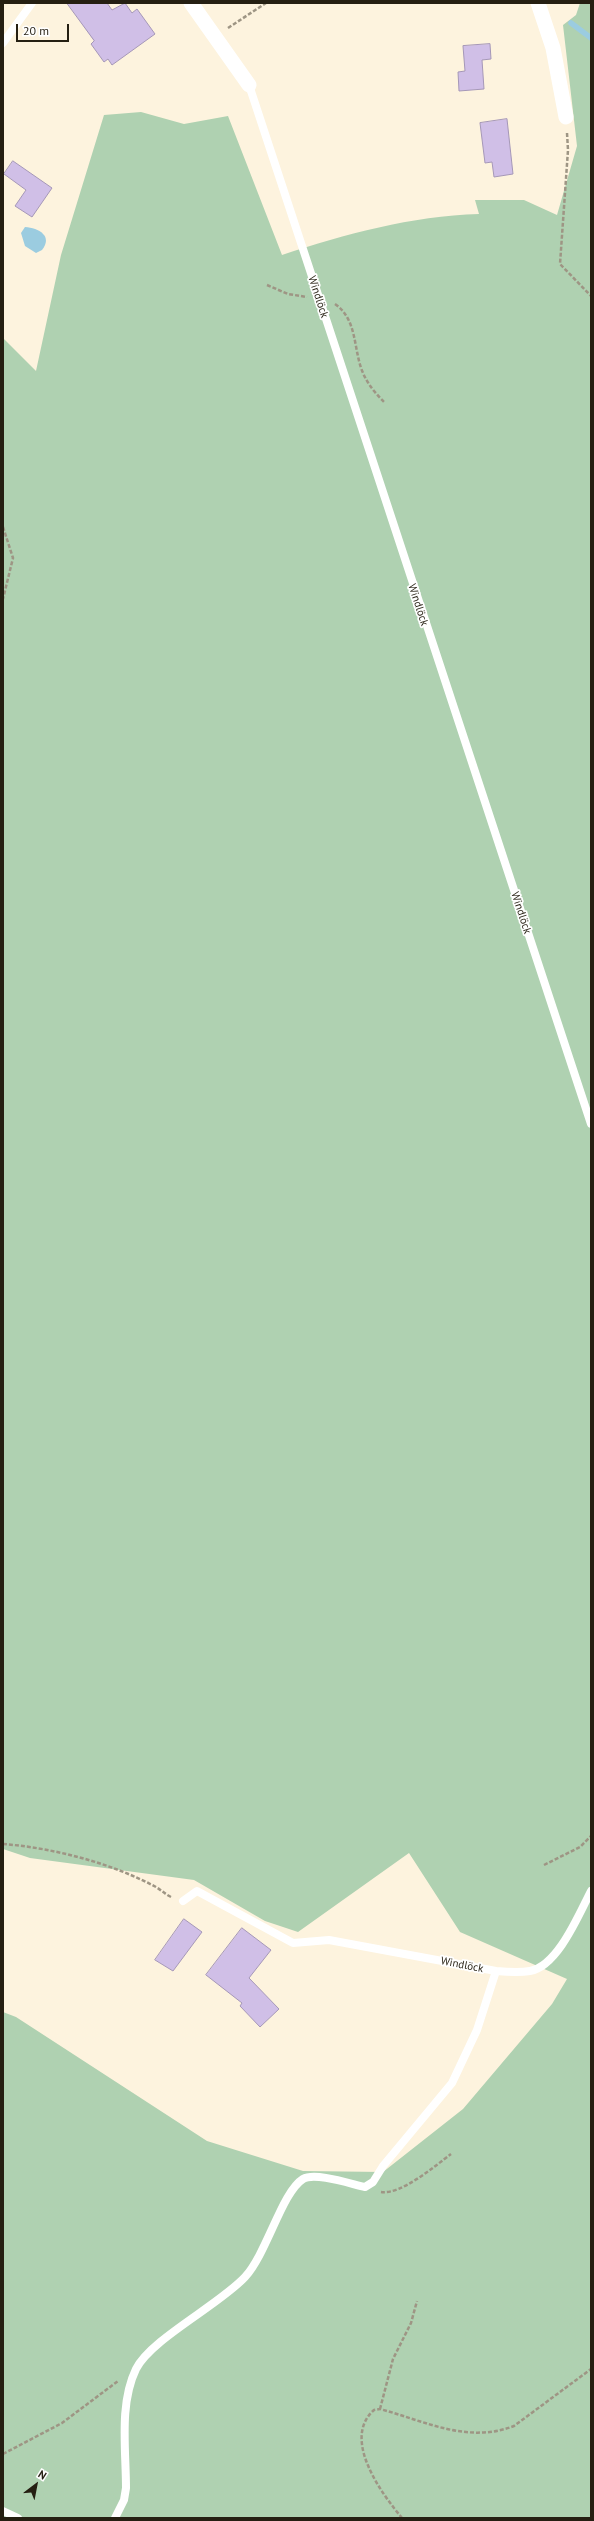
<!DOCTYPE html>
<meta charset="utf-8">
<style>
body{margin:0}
#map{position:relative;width:594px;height:2521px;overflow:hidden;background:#fdf3de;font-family:"PT Sans",sans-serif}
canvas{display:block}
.frame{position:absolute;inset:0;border:4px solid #251f12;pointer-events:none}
.north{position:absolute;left:16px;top:2465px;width:40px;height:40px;-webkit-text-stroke:3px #fff;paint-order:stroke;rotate:32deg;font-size:11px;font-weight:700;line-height:16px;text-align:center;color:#251f12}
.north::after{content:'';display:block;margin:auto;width:14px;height:18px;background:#251f12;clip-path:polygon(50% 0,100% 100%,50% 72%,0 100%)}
.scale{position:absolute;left:16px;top:24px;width:53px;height:18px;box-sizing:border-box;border:2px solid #251f12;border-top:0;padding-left:5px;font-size:12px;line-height:14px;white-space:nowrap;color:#251f12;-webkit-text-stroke:3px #fff;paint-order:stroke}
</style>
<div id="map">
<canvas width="594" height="2521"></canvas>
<div class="frame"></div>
<div class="north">N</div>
<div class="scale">20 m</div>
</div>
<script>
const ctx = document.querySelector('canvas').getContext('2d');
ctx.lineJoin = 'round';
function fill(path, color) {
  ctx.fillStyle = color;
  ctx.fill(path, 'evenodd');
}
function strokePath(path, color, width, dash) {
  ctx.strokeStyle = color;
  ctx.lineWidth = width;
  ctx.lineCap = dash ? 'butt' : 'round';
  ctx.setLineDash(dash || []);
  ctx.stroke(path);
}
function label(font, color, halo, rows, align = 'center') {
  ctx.font = font + ' "PT Sans",sans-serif';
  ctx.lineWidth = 3.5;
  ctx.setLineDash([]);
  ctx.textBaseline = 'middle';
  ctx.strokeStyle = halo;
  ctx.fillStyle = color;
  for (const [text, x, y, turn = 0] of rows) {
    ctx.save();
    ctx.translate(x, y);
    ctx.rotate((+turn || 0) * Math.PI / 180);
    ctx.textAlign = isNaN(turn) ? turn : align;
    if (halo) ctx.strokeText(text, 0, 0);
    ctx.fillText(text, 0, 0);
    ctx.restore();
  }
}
fill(new Path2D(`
 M 580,3 L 591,3 L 591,2518 L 3,2518 L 3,2012 L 16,2017 L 207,2141 L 303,2171 L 383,2172 L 463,2109 L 552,2004 L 567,1979 L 460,1932 L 409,1853 L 298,1932 L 265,1921 L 194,1880 L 30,1858 L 3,1849 L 3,338 L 36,371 L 61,255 L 104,115 L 141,112 L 184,124 L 228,116 L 282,255 C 346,234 411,216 479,214 L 475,200 L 524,200 L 557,215 L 577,146 L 563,25 L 576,15 Z`), '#afd1b1');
fill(new Path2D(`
 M 25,227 C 39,228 53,236 42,250 L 36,253 L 25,246 L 21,233 Z`), '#9bcce0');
strokePath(new Path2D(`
 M 571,23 L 591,38`), '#9bcce0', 5.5);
const building = new Path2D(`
 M 67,3 L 107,3 L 112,10 L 125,3 L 132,13 L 137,9 L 155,34 L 112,65 L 108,59 L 104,62 L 91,44 L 94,41 Z
 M 490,44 L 491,59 L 482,60 L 484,89 L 459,91 L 458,72 L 465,71 L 463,46 Z
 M 507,119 L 513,174 L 494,177 L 492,162 L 485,163 L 480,123 Z
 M 13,161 L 52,188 L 32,217 L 15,206 L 26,190 L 4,174 Z
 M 184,1919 L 202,1932 L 173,1971 L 155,1960 Z
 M 242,1928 L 271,1950 L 249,1978 L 279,2009 L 260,2027 L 240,2006 L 242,2003 L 206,1975 Z`);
fill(building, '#d0bfe7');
strokePath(building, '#a597b7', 1);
strokePath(new Path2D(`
 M 228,28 L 266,3
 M 567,133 L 568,150 L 560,264 L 591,296
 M 267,285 L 288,294 L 307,297
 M 335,304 C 358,320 353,350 363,373 C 368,385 377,395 385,403
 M 3,527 L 13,558 L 3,599
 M 3,1844 C 54,1848 111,1863 156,1887 C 161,1890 165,1894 171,1897
 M 544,1865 L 580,1847 L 591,1836
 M 381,2192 C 401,2195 435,2166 451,2154
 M 380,2409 L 393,2359 L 411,2323 L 417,2301
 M 3,2454 L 62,2423 L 118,2381
 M 402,2518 C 382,2494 341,2439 374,2410 L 380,2409 C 425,2421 467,2444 514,2426 L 591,2369`), '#9e9584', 2.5, [4, 2]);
strokePath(new Path2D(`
 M 3,43 L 32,3
 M 249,85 L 591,1124
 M 183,1901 L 197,1891 L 293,1943 L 329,1940 L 496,1971 C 507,1972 519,1973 530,1971 C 558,1966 579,1914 591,1891
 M 3,2511 L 18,2518
 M 115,2518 L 124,2500 L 126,2488 C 126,2450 119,2404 136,2369 C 151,2339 219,2305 245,2277 C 267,2253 282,2192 303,2179 C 315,2172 351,2184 365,2187 L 373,2182 L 383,2166 L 452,2083 L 477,2030 L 496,1971`), '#fff', 8);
strokePath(new Path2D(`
 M 191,3 L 249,85
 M 538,3 L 553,48 L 566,117`), '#fff', 15);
label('11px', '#251f12', '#fff', [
 ["Windlöck",318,297,72],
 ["Windlöck",418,605,72],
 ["Windlöck",521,913,72],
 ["Windlöck",462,1965,11]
]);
</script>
